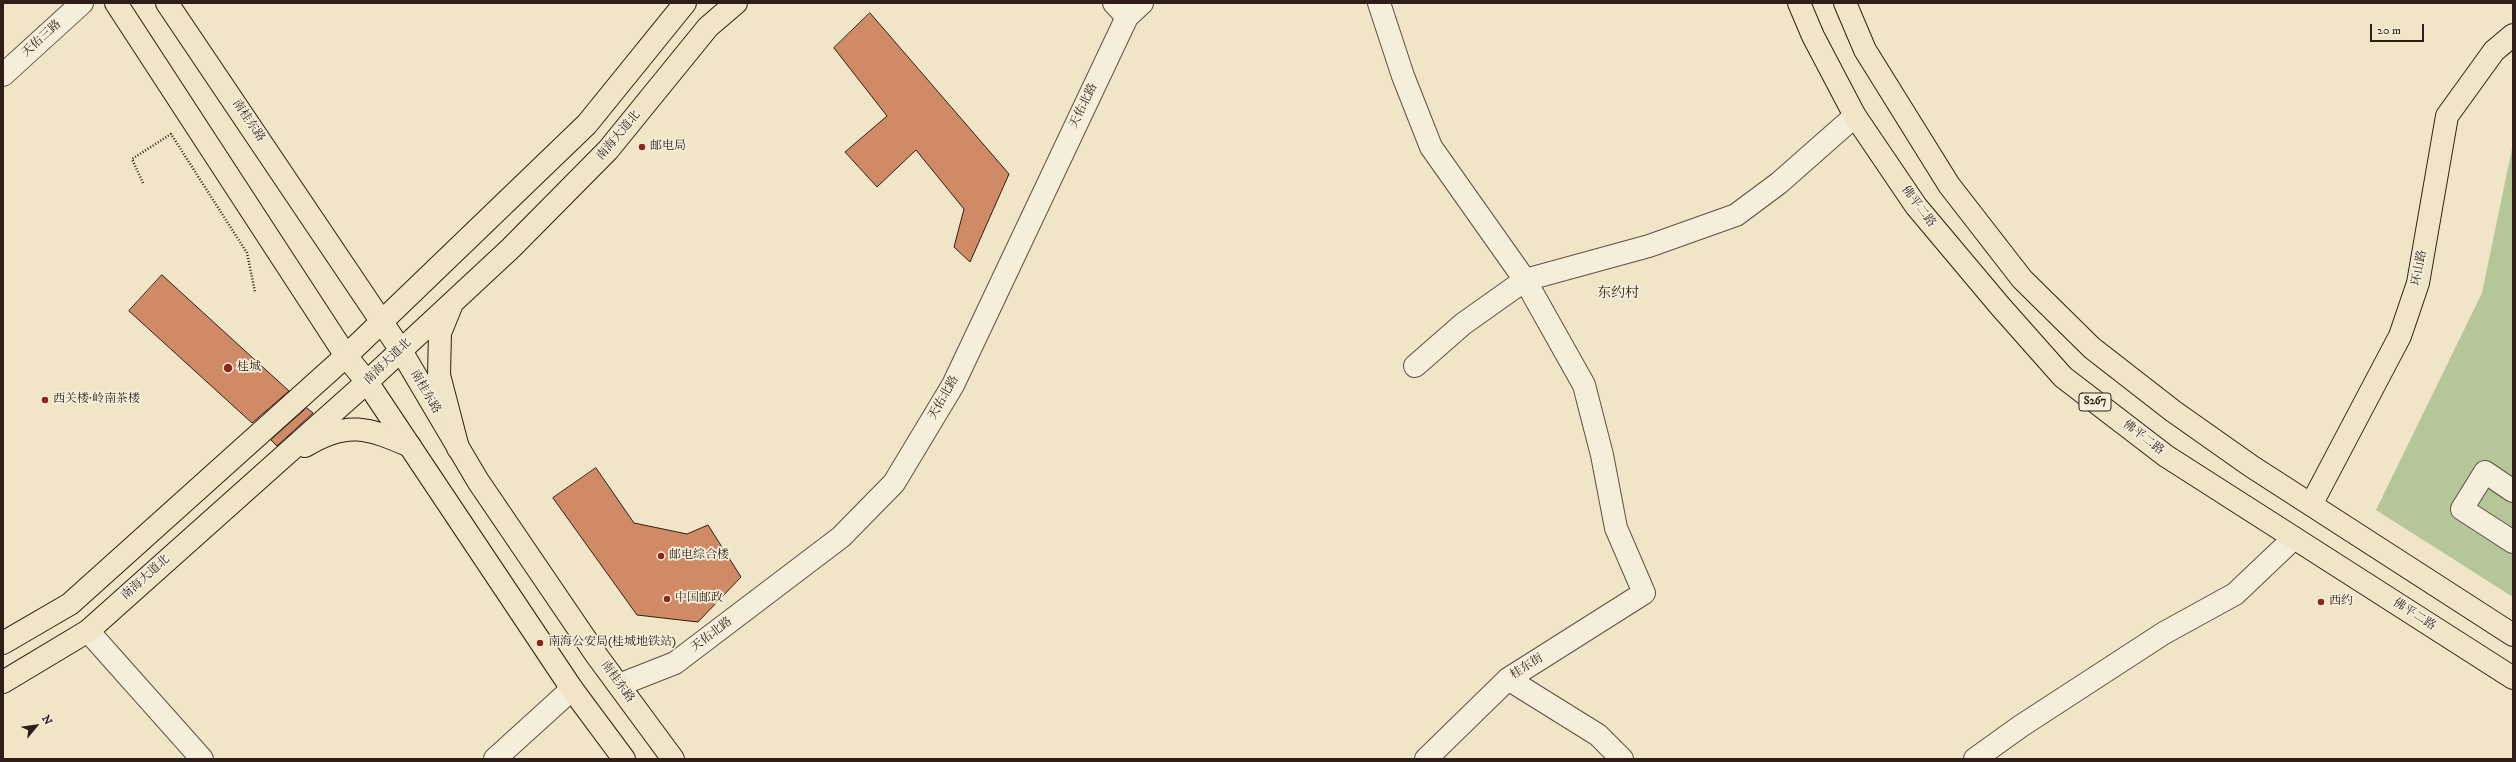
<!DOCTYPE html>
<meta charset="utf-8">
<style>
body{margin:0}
#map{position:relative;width:2516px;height:762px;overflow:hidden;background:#f0e5c7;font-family:"IM FELL DW Pica",serif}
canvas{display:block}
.frame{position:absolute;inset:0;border:4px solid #2f1e17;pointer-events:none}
.north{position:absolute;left:16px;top:706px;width:40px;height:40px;-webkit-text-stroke:3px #f5eedb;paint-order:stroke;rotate:61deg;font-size:11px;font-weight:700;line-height:16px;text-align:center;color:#2f1e17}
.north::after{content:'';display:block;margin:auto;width:14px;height:18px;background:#2f1e17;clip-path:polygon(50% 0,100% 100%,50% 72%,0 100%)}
.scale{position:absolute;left:2370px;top:24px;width:54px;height:18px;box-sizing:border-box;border:2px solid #2f1e17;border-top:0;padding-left:5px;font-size:12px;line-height:14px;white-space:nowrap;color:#2f1e17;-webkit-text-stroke:3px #f5eedb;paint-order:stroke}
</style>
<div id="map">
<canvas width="2516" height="762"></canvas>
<div class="frame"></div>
<div class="north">N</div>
<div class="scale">20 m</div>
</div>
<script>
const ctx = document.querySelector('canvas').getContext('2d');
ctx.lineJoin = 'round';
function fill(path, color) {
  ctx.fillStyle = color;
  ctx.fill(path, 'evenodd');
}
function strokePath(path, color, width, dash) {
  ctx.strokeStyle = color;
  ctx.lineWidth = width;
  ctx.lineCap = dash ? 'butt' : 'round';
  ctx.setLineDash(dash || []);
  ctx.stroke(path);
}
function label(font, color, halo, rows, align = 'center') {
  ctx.font = font + ' "IM FELL DW Pica","Noto Serif SC",serif';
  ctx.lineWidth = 3.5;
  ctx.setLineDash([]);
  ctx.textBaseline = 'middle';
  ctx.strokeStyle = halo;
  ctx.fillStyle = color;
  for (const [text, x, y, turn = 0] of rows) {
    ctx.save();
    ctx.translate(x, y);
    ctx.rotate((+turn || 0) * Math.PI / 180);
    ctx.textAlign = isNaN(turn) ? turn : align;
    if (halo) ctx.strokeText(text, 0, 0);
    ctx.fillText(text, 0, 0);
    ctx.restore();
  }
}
fill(new Path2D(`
 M 2513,144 L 2513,597 L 2376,510 L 2482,293 Z`), '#b5c699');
const building = new Path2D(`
 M 870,13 L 1009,174 L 970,262 L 954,247 L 964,209 L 916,150 L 877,187 L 845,152 L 887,116 L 834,48 Z
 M 162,275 L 289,391 L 252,423 L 129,311 Z
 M 307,408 L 313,413 L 277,446 L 271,440 Z
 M 596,468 L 634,523 L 687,534 L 708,525 L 741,577 L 698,622 L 637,615 L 553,498 Z`);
fill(building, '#d08b66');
strokePath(building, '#2f1e17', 1);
const minor = new Path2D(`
 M 1114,3 L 1127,17
 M 1379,3 L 1403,76 L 1431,147 L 1525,280 L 1584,385 L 1602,455 L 1616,528 L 1644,593 L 1508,679 L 1426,759
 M 3,75 L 82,3
 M 1415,366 L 1463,324 L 1525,280 L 1649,246 L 1736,215 L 1779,183 L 1855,116
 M 2513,491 L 2485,472 L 2462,509 L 2513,542
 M 88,631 L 202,759
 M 1508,679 L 1598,735 L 1622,759
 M 619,685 L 675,663 L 841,537 L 894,483 L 953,385 L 1127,17 L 1142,3
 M 495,759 L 572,689
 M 1975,759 L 2021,726 L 2164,633 L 2235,594 L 2294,538`);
const major = new Path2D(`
 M 116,3 L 346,356 L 367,382 L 572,689 L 624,759
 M 167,3 L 400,349 L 478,481 L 597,656 L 673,759
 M 1799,3 L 1813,36 L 1855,116 L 1916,206 L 2000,306 L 2063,377 L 2166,456 L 2513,678
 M 1845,3 L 1865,50 L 1949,185 L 2022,279 L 2092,348 L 2173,411 L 2251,466 L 2513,635
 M 2312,503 L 2400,336 L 2418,283 L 2447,116 L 2494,51 L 2513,35`);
const highway = new Path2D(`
 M 451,306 L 440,333 L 439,375 L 458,448
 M 305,446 C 347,420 368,428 410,446
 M 3,643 L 70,604 L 346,356 L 587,124 L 685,3
 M 3,682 L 88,631 L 367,382 L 511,248 L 608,150 L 708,27 L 736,3`);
strokePath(minor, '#5f5043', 24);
strokePath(major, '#2f1e17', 24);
strokePath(highway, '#2f1e17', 24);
strokePath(new Path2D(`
 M 143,183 L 132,159 L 171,134 L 247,253 L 255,292`), '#2f1e17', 2.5, [1, 2]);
strokePath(minor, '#f5eedb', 22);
strokePath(major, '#f0e5c7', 22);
strokePath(highway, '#f0e5c7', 22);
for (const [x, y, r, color] of [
 [642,147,4,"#8f2418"],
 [228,368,5,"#8f2418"],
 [45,400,4,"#8f2418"],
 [661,556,4,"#8f2418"],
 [667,599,4,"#8f2418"],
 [2321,602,4,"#8f2418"],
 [540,643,4,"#8f2418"]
]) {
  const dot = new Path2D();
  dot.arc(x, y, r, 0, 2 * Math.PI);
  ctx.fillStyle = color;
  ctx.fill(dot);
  strokePath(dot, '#f5eedb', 1.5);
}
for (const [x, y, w] of [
 [2095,402,32]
]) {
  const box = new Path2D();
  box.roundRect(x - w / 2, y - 9, w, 18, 3);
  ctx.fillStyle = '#f5eedb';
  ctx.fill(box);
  strokePath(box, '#2f1e17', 1);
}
label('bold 11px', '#2f1e17', null, [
 ["S267",2095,402]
]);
label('12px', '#2f1e17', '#f5eedb', [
 ["天佑三路",42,39,-42],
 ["天佑北路",1084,106,-64],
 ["南桂东路",248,121,56],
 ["南海大道北",619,136,-50],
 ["佛平二路",1918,207,53],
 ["环山路",2420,268,-79],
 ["南海大道北",388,362,-44],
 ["南桂东路",425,392,60],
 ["天佑北路",944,398,-60],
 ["佛平二路",2143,438,38],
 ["南海大道北",146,578,-42],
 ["佛平二路",2414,615,33],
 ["天佑北路",712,635,-37],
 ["桂东街",1527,667,-32],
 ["南桂东路",617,682,54]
]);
label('12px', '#2f1e17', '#f5eedb', [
 ["邮电局",650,147],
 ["桂城",237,368],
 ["西关楼·岭南茶楼",53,400],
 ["邮电综合楼",669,556],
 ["中国邮政",675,599],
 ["西约",2329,602],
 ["南海公安局(桂城地铁站)",548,643]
], 'left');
label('14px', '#2f1e17', '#f5eedb', [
 ["东约村",1618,294]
]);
</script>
